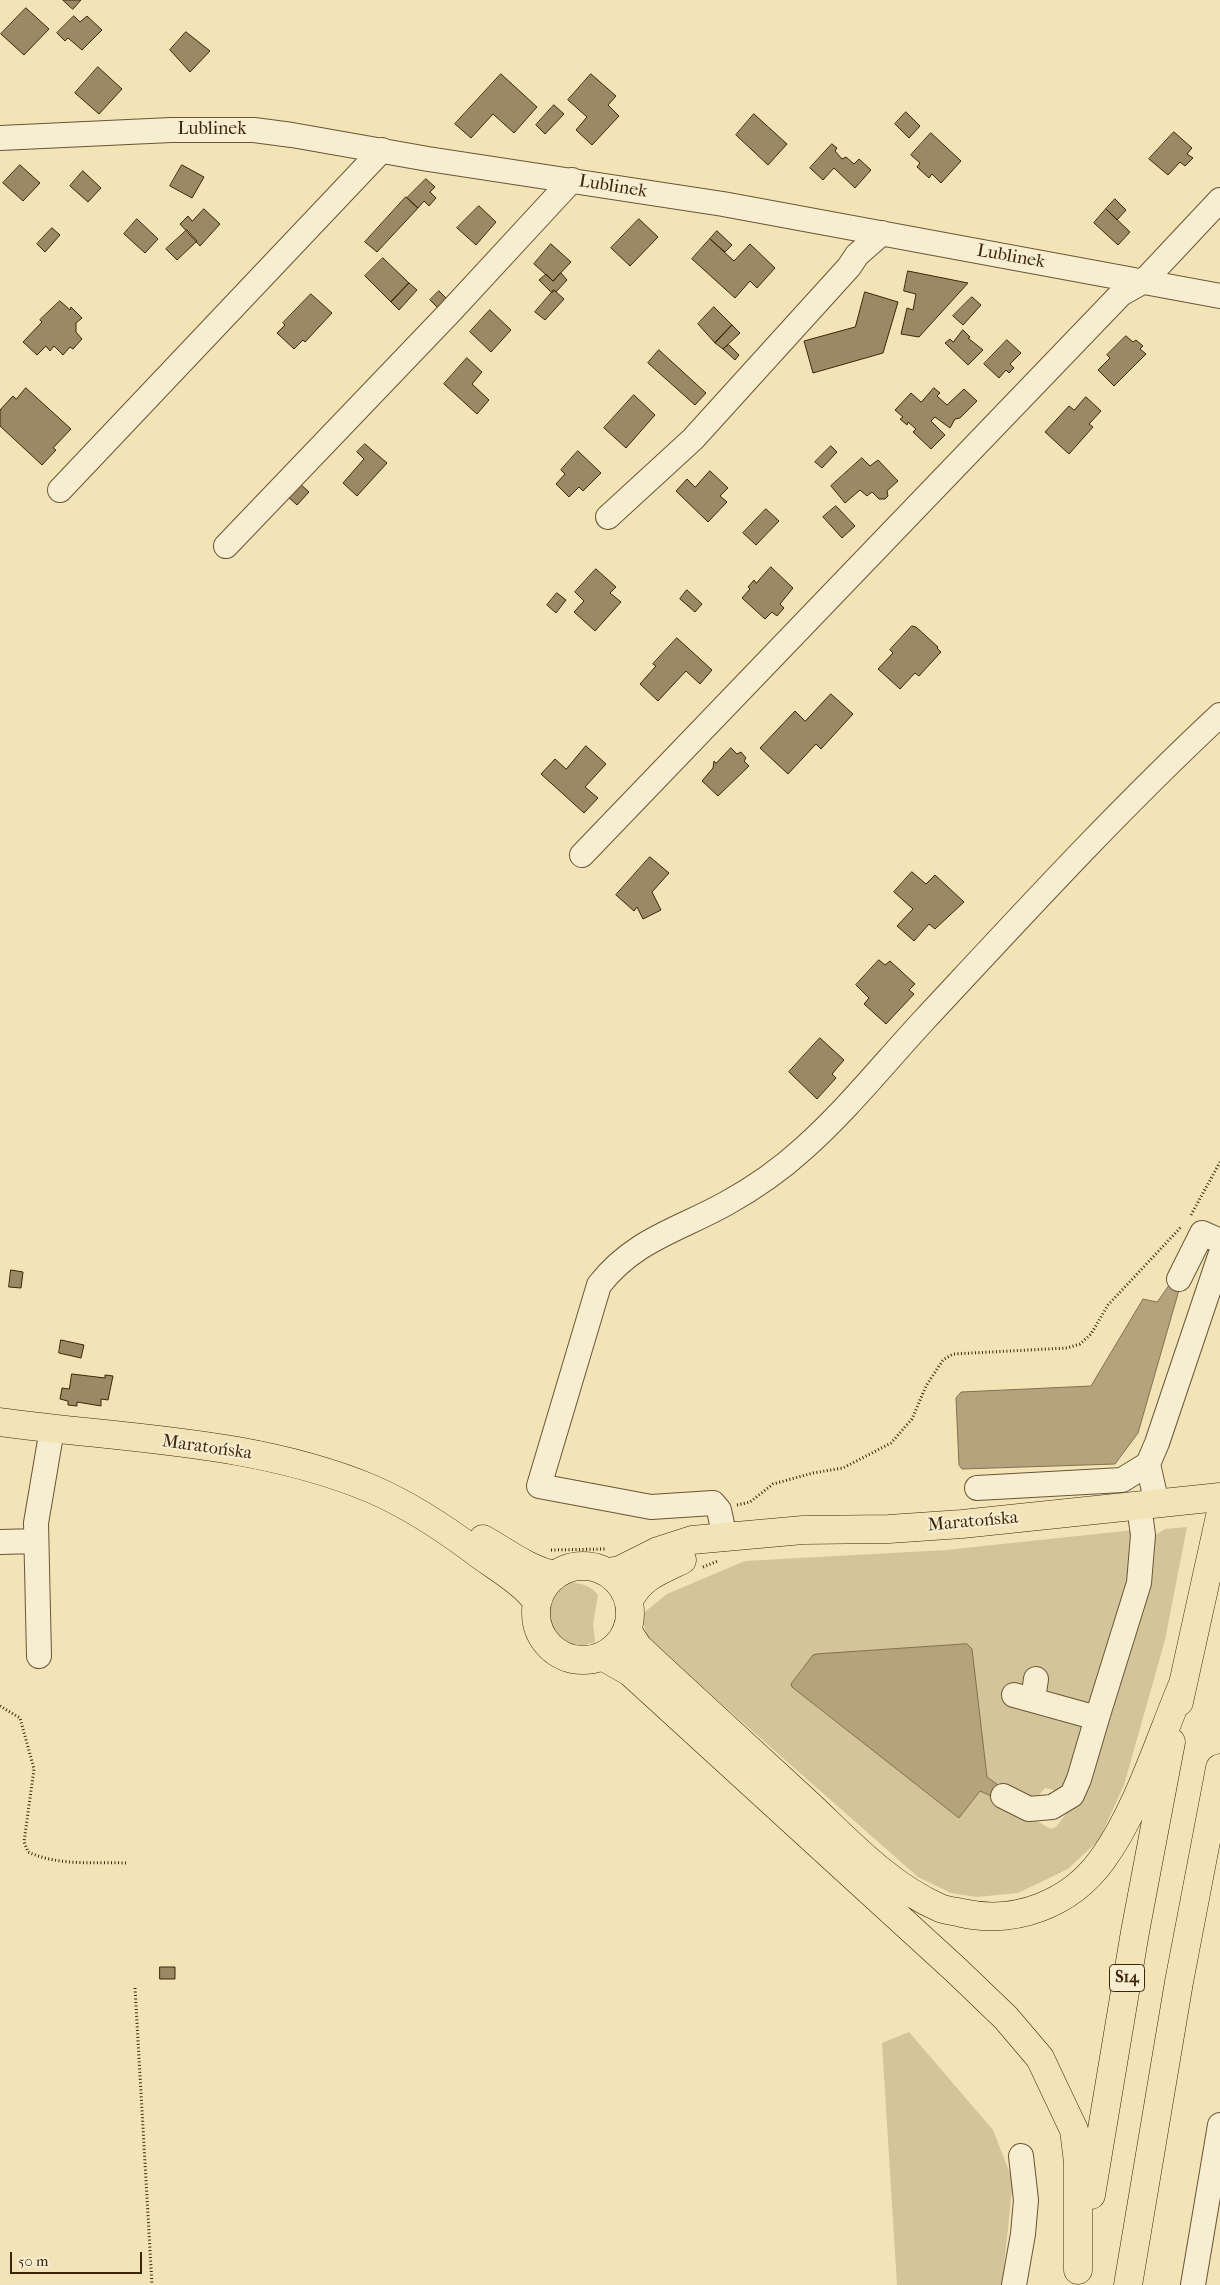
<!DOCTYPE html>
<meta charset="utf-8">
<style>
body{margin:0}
#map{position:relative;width:1220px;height:2285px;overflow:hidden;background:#f2e4b7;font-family:"IM FELL French Canon",serif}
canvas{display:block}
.scale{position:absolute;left:10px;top:2252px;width:132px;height:22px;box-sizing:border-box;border:2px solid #3d250a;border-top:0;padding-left:6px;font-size:15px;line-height:18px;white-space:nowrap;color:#3d250a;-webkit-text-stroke:4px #f7edd0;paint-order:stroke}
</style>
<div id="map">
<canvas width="1220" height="2285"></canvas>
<div class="scale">50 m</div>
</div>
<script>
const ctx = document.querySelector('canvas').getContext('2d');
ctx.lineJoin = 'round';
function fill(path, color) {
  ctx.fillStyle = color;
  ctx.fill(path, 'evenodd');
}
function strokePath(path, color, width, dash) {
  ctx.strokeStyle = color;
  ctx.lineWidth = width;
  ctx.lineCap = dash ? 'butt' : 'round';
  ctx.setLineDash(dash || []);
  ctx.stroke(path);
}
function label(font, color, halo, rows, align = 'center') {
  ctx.font = font + ' "IM FELL French Canon",serif';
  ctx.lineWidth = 4;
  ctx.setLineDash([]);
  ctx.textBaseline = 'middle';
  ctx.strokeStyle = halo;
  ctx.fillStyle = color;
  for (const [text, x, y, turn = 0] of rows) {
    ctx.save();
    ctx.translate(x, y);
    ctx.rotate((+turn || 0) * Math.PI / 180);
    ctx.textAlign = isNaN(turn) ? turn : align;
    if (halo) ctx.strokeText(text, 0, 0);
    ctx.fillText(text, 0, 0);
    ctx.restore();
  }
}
fill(new Path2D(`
 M 1187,1527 L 1165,1640 L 1124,1785 L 1099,1840 L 1068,1869 L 1018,1893 L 977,1897 L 951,1893 L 918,1877 L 648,1639 L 641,1615 L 667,1594 L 745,1561 L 946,1550 L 1134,1530 L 1136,1557 L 1094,1711 L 1044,1698 L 1043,1672 L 1029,1669 L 1024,1687 L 1008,1686 L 1009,1697 L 1089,1722 L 1068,1793 L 1045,1788 L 1033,1802 L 1005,1790 L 1000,1800 L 1051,1829 L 1056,1827 L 1072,1806 L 1144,1589 L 1147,1540 L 1165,1529 Z
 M 566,1582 C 580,1583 589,1584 598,1595 L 593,1624 L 595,1642 C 588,1644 580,1647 573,1645 C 556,1641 541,1619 549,1603 C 552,1595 560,1588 566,1582 Z
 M 909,2032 L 993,2130 L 1013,2181 L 1002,2285 L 897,2285 L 882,2043 Z`), '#d3c49a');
const water = new Path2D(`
 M 1173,1280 L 1181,1283 L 1138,1433 L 1115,1464 L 962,1469 L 959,1465 L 956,1398 L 961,1392 L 1091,1386 L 1143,1299 L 1157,1302 Z
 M 967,1644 L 972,1649 L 987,1777 L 1005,1790 L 1000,1800 L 980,1791 L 959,1818 L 792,1687 L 791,1684 L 813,1655 L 817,1654 Z`);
fill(water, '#b4a37c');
strokePath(water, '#84714e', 1);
const building = new Path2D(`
 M 63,0 L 81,0 L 73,9 Z
 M 26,8 L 49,29 L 24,55 L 1,34 Z
 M 74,16 L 80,22 L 87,16 L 102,30 L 82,50 L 68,38 L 65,41 L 57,33 Z
 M 186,32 L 210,51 L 190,72 L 170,50 Z
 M 98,67 L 122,89 L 99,114 L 75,93 Z
 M 501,74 L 537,107 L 514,133 L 493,114 L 471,138 L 455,124 Z
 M 591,74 L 616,96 L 608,105 L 619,116 L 592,145 L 576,130 L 587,117 L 568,100 Z
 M 554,105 L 564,114 L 545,134 L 536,125 Z
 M 906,112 L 920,126 L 909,138 L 895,124 Z
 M 754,114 L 787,144 L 768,165 L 736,135 Z
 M 1174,132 L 1192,148 L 1187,154 L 1193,158 L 1185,166 L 1180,162 L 1168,175 L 1149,159 Z
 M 931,133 L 961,161 L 941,183 L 932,174 L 929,178 L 917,167 L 920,163 L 911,155 Z
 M 832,144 L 837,148 L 835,151 L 842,159 L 846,157 L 854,164 L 859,159 L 871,170 L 855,188 L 834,168 L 823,180 L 810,168 Z
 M 20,165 L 40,183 L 23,201 L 3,183 Z
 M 182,165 L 204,177 L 192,198 L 170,186 Z
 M 83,171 L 101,188 L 88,202 L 70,186 Z
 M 426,179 L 435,187 L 430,192 L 436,198 L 429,206 L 424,201 L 418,208 L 407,198 Z
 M 406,197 L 418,208 L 377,252 L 365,242 Z
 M 1115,199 L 1126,210 L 1117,220 L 1106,209 Z
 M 479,206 L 496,222 L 476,245 L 457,228 Z
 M 204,209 L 220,224 L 200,246 L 180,224 L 188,216 L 192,221 Z
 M 1106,209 L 1130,232 L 1118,245 L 1094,223 Z
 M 137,219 L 158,239 L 145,253 L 124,234 Z
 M 639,219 L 658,237 L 630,266 L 611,248 Z
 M 52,228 L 60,235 L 45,252 L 37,244 Z
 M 187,230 L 197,241 L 177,260 L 166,249 Z
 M 717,231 L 732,245 L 725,252 L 710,239 Z
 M 710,239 L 734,261 L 750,244 L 775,268 L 757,288 L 750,281 L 735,298 L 692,259 Z
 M 551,244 L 571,262 L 553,281 L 534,264 Z
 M 383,258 L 409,283 L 391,302 L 365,276 Z
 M 908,271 L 968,283 L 919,337 L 901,334 L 907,308 L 913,310 L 916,294 L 904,291 Z
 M 561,273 L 567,280 L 556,292 L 554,290 L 552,293 L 539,280 L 546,274 L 553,281 Z
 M 409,283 L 417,290 L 399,310 L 391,302 Z
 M 554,290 L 564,299 L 545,320 L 535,312 Z
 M 439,291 L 448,300 L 439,309 L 430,300 Z
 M 865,292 L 898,302 L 883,353 L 813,373 L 804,341 L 855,327 Z
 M 311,294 L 332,313 L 305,342 L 303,340 L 294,349 L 277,333 L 285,325 L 283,323 Z
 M 972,297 L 981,305 L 963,325 L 953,316 Z
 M 60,301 L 70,310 L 71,307 L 82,318 L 76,323 L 76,332 L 82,339 L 73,349 L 70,347 L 63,355 L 54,346 L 50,351 L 46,346 L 37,355 L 23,342 L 42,322 L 40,320 Z
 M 714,307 L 732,325 L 715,343 L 698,324 Z
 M 490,310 L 511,330 L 491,352 L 470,332 Z
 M 732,325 L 740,333 L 723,349 L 715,343 Z
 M 963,330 L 970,337 L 968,338 L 983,350 L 968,365 L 945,343 L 950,339 L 953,342 Z
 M 1126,336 L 1133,342 L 1136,340 L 1143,346 L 1140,349 L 1146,354 L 1114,386 L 1098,370 L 1110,358 L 1107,355 Z
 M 1007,340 L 1021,353 L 1010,364 L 1014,368 L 1009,373 L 1006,370 L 999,378 L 984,364 Z
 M 729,345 L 739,355 L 735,360 L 723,349 Z
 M 659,350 L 706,393 L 695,405 L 648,363 Z
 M 467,358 L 482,372 L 472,384 L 489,400 L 477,414 L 444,384 Z
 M 26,388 L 71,429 L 53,448 L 56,450 L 42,465 L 0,426 L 0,410 L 13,396 L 16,399 Z
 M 934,388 L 940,393 L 937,396 L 947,405 L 964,389 L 977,401 L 960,418 L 955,419 L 950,428 L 935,417 L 931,421 L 945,435 L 931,449 L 913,432 L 916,429 L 908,422 L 907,425 L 900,419 L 903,417 L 895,410 L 911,393 L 921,402 Z
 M 634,395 L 655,415 L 626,448 L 604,428 Z
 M 1086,397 L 1101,411 L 1089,424 L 1093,427 L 1069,454 L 1045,432 L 1069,406 L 1074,410 Z
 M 365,444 L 387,463 L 357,496 L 343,483 L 364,459 L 357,452 Z
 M 831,446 L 837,452 L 822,468 L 815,462 Z
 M 578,451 L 601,473 L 583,491 L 579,487 L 569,497 L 556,484 L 565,474 L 561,470 Z
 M 862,458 L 870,466 L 878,460 L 898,481 L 887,491 L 888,496 L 885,499 L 879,499 L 872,492 L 867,496 L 860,490 L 845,503 L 831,486 Z
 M 710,471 L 728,488 L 720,496 L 727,502 L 708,522 L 676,491 L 687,479 L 695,487 Z
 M 298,482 L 309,492 L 297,505 L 286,495 Z
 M 836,506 L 855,526 L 842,538 L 823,517 Z
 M 766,509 L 779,521 L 756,545 L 743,533 Z
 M 771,567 L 793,588 L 780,604 L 784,608 L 777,616 L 772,612 L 765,619 L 742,598 L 750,589 L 748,587 L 754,580 L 756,583 Z
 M 596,569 L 616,587 L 610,593 L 621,602 L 595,631 L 574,612 L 584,601 L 575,592 Z
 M 687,590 L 702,604 L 695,612 L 680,599 Z
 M 557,593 L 566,600 L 556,613 L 547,605 Z
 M 912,626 L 916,627 L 938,647 L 937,648 L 941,652 L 919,676 L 915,673 L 900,689 L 878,669 L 893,653 L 890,650 Z
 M 677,638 L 712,670 L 700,684 L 686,671 L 658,701 L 640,684 L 656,666 L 653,664 Z
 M 831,694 L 853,714 L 821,749 L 816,744 L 788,774 L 760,748 L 795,711 L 805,721 Z
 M 586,746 L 606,764 L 585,787 L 598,798 L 584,813 L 541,774 L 555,759 L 566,769 Z
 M 731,748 L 737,754 L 741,752 L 746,758 L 744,761 L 749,766 L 718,796 L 702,781 L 713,768 L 714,761 L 716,763 Z
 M 650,857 L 669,873 L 652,892 L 661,910 L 643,919 L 637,907 L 634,911 L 616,895 Z
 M 912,872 L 926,884 L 935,875 L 964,902 L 935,929 L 929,924 L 914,941 L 897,926 L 913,909 L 894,892 Z
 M 879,960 L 885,965 L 890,961 L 915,984 L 909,990 L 914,994 L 886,1024 L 864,1004 L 869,998 L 856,985 Z
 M 820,1038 L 844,1060 L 832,1074 L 836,1078 L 817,1099 L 789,1072 Z
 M 11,1270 L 23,1272 L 21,1288 L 9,1287 Z
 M 61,1340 L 84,1345 L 81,1358 L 59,1353 Z
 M 72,1374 L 105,1378 L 105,1375 L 113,1376 L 108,1400 L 101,1399 L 101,1406 L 77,1402 L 77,1406 L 68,1405 L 68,1401 L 60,1399 L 62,1388 L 69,1389 Z
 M 160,1967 L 175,1967 L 175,1979 L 160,1979 Z`);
fill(building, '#9b8864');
strokePath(building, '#3d250a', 1);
const minor = new Path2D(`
 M 0,138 L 171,130 L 254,130 L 292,135 L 428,159 L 723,204 L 1220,296
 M 60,490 L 382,150
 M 608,517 L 693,439 L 849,267 L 857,255 L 882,233
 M 226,546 L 450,312 L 572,180
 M 582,855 L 1121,294 L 1144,281 L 1220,200
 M 1179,1279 L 1202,1233 L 1220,1241
 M 977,1488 L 1122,1480 L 1148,1464
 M 1157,1504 L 1148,1464 L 1157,1443 L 1220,1256
 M 725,1538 L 719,1510 L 713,1503 L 651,1507 L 539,1486 L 599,1285 C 635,1239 679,1230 727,1203 C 754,1188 780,1170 803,1149 C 848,1109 885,1062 926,1018 C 1022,915 1117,811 1220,715
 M 0,1542 L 36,1541
 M 39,1656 L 36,1523 L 52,1429
 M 1033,1699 L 1036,1679
 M 1097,1718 L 1139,1583 L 1143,1535 L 1139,1506
 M 1003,1796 L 1029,1809 L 1052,1807 L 1072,1795 L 1079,1779 L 1097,1718 L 1014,1695
 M 1014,2285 L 1023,2234 L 1026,2200 L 1021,2156
 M 1193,2285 L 1220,2125`);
const major = new Path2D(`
 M 0,1422 C 124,1439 255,1440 372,1489 C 409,1505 444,1528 476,1552 C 494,1566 525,1583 537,1602
 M 483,1539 C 506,1552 529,1570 555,1575
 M536 1613a47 47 0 1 1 94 0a47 47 0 1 1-94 0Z
 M 608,1572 L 620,1570 L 658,1551 L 692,1540 L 803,1530 L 889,1529 L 962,1524 L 1220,1497
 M 629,1601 C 639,1578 659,1571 682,1560`);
const highway = new Path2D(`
 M 627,1630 L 638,1647 L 655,1663 C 705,1709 755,1755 805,1801 C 846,1839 887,1885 940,1908 C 947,1911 955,1911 962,1913 C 1015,1925 1070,1904 1102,1860 C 1137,1812 1159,1741 1182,1686
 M 602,1656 L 630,1672 L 956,1970 L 1006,2018 L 1040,2058 L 1074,2130 L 1078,2162 L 1078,2270
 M 1179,1702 L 1220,1516
 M 1091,2195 L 1135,1932 L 1171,1742
 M 1128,2285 L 1179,1982 L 1220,1768`);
strokePath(minor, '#6a5535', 26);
strokePath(major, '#3d250a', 29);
strokePath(highway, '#3d250a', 29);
strokePath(new Path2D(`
 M 1191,1215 L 1220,1162
 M 737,1505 L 750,1502 L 773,1484 L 813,1473 L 843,1468 L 891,1443 L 912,1419 L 926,1386 L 943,1360 L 953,1354 L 1067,1348 L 1080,1344 L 1091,1334 L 1108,1305 L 1182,1226
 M 551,1550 L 605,1549
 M 703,1567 L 718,1561
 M 0,1706 L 20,1718 L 34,1769 L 24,1842 L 28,1852 C 58,1866 94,1862 127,1863
 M 135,1988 L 152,2285`), '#3d250a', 3, [1, 2.5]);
strokePath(minor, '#f7edd0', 24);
strokePath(major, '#f2e4b7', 28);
strokePath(highway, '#f2e4b7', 28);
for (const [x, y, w] of [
 [1127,1978,35]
]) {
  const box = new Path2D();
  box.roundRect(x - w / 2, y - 13.5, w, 27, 4);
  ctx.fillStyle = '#f7edd0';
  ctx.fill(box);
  strokePath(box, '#3d250a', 1);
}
label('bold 16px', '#3d250a', null, [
 ["S14",1127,1978]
]);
label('18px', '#3d250a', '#f7edd0', [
 ["Lublinek",212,130],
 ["Lublinek",613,187,9],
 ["Lublinek",1011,257,10],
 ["Maratońska",207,1448,8],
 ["Maratońska",973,1522,-5]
]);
</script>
